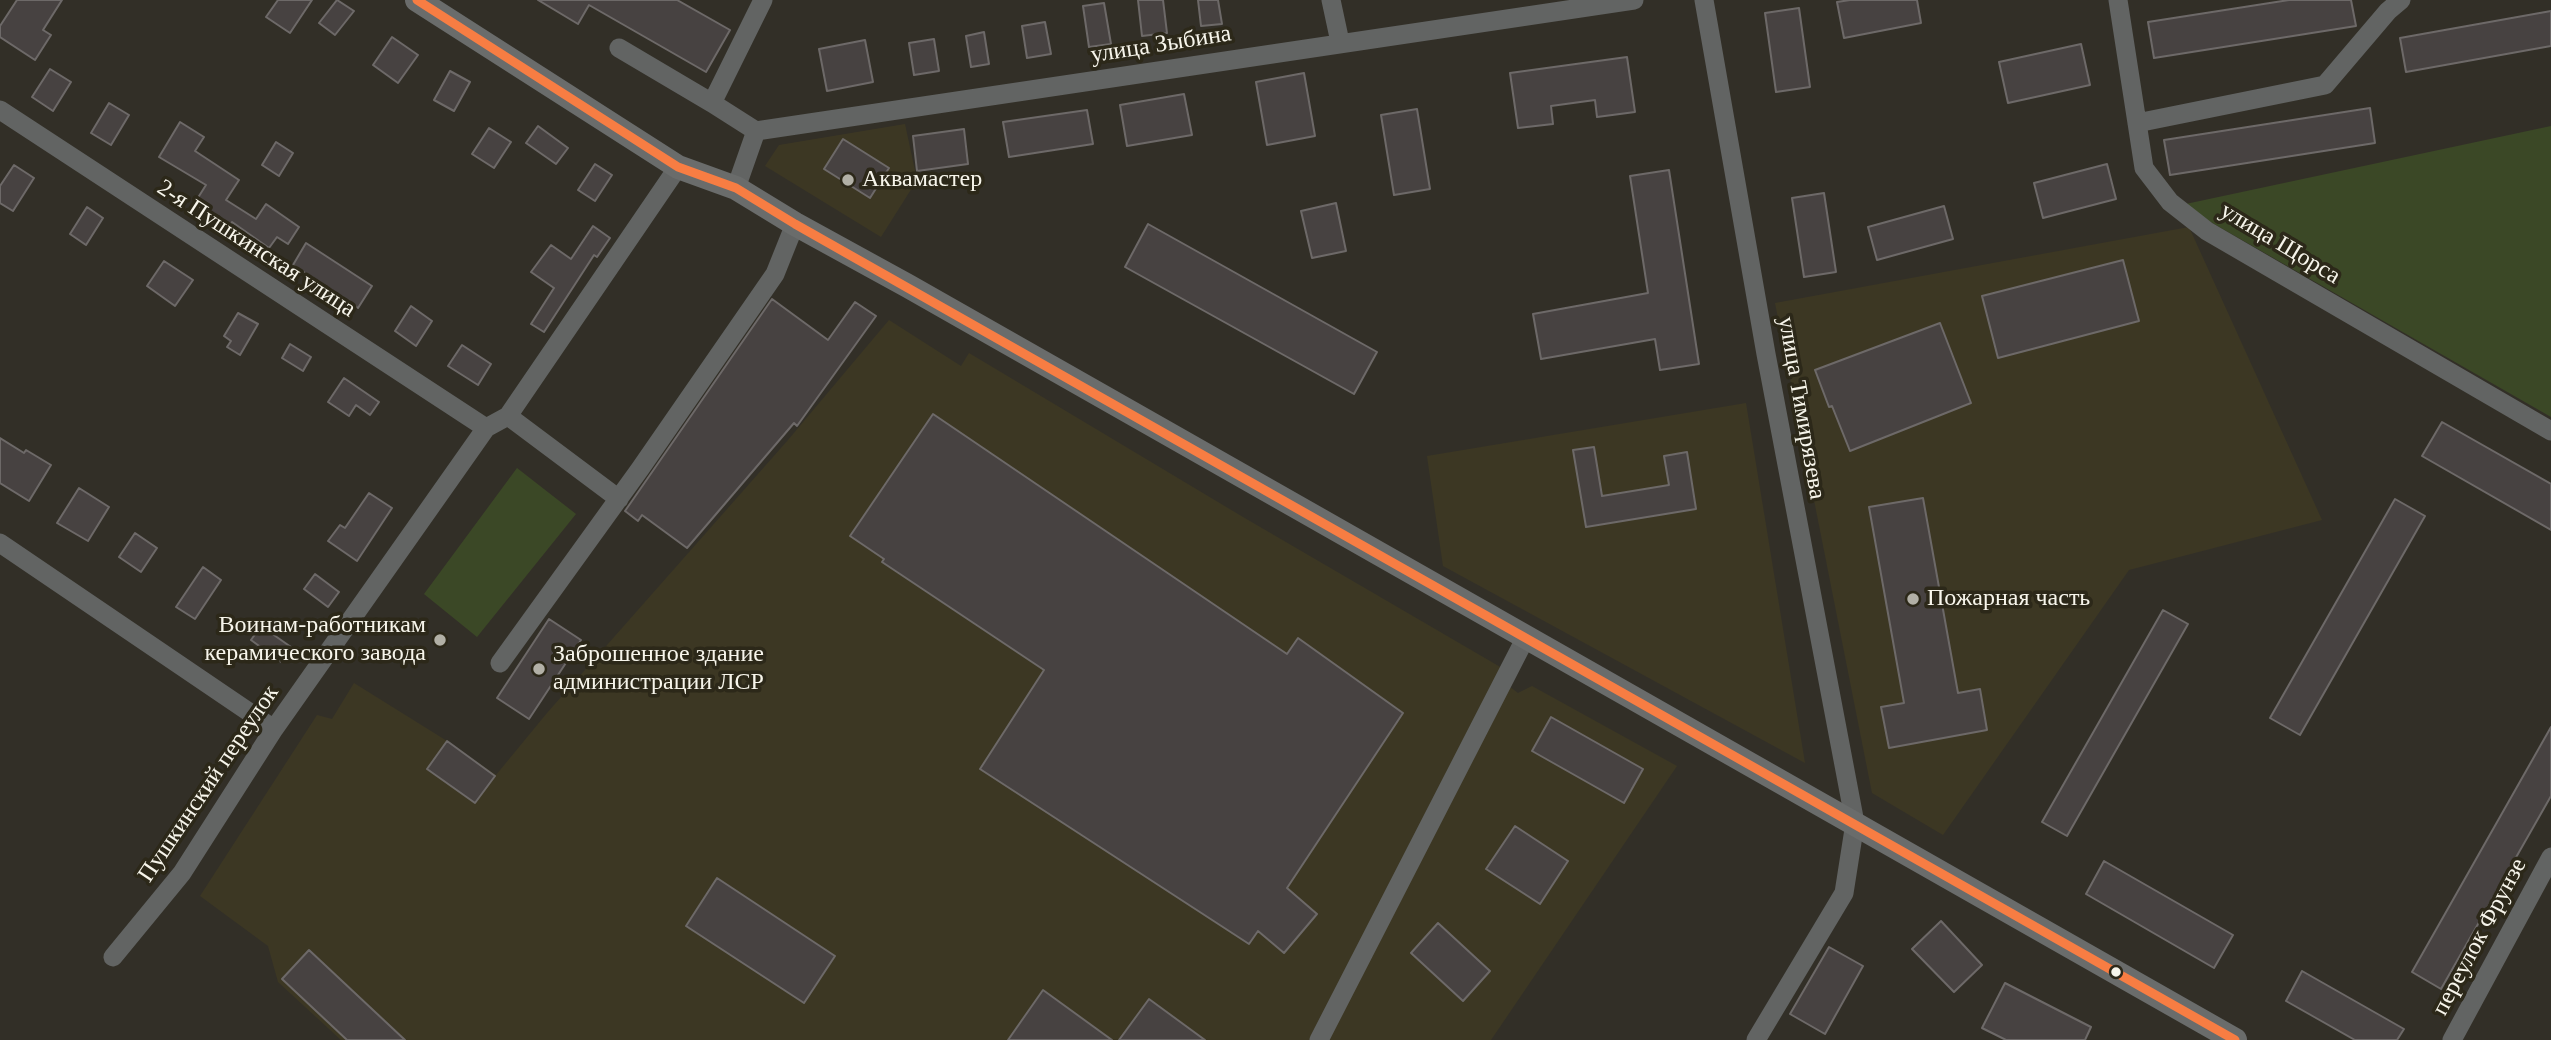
<!DOCTYPE html>
<meta charset="utf-8">
<style>
body{margin:0}
canvas{display:block;background:#322f27}
</style>
<canvas width="2551" height="1040"></canvas>
<script>
const ctx = document.querySelector('canvas').getContext('2d');
ctx.lineJoin = 'round';
function fill(path, color) {
  ctx.fillStyle = color;
  ctx.fill(path, 'evenodd');
}
function strokePath(path, color, width, dash) {
  ctx.strokeStyle = color;
  ctx.lineWidth = width;
  ctx.lineCap = dash ? 'butt' : 'round';
  ctx.setLineDash(dash || []);
  ctx.stroke(path);
}
function label(font, color, halo, rows, align = 'center') {
  ctx.font = font + ' Georgia,serif';
  ctx.lineWidth = 7;
  ctx.setLineDash([]);
  ctx.textBaseline = 'middle';
  ctx.strokeStyle = halo;
  ctx.fillStyle = color;
  for (const [text, x, y, turn = 0] of rows) {
    ctx.save();
    ctx.translate(x, y);
    ctx.rotate((+turn || 0) * Math.PI / 180);
    ctx.textAlign = isNaN(turn) ? turn : align;
    if (halo) ctx.strokeText(text, 0, 0);
    ctx.fillText(text, 0, 0);
    ctx.restore();
  }
}
fill(new Path2D(`
 M 905,124 L 917,180 L 881,237 L 765,166 L 779,145 Z
 M 2189,227 L 2322,520 L 2129,570 L 1943,835 L 1872,793 L 1775,303 Z
 M 889,320 L 961,366 L 969,353 L 1243,517 L 1502,668 L 1502,681 L 1518,693 L 1532,686 L 1677,766 L 1491,1040 L 341,1040 L 278,982 L 268,946 L 200,896 L 317,715 L 332,719 L 354,683 L 447,741 L 496,775 L 547,713 L 788,440 Z
 M 1746,403 L 1805,763 L 1443,566 L 1427,456 Z`), '#3c3723');
fill(new Path2D(`
 M 2551,126 L 2551,417 L 2181,205 Z
 M 517,468 L 576,514 L 477,637 L 424,594 Z`), '#3b4826');
const building = new Path2D(`
 M 17,0 L 62,0 L 43,30 L 51,35 L 35,60 L 0,37 L 0,26 Z
 M 278,0 L 312,0 L 290,33 L 266,17 Z
 M 337,0 L 354,11 L 335,35 L 319,23 Z
 M 538,0 L 677,0 L 730,30 L 706,72 L 589,5 L 578,24 Z
 M 1138,0 L 1163,0 L 1167,33 L 1142,36 Z
 M 1198,0 L 1218,0 L 1222,24 L 1201,26 Z
 M 1850,0 L 1917,0 L 1921,23 L 1844,38 L 1837,2 Z
 M 2289,0 L 2351,0 L 2356,26 L 2154,58 L 2148,22 Z
 M 1104,3 L 1111,44 L 1089,47 L 1083,6 Z
 M 1799,8 L 1810,87 L 1776,92 L 1765,13 Z
 M 2551,11 L 2551,46 L 2406,72 L 2400,38 Z
 M 1045,22 L 1051,54 L 1027,58 L 1022,26 Z
 M 984,32 L 989,64 L 971,67 L 966,36 Z
 M 392,37 L 418,55 L 398,83 L 373,65 Z
 M 934,39 L 939,71 L 914,75 L 909,43 Z
 M 865,40 L 873,82 L 827,91 L 819,49 Z
 M 2081,44 L 2090,85 L 2008,103 L 1999,62 Z
 M 1627,57 L 1635,112 L 1597,117 L 1595,100 L 1551,106 L 1553,124 L 1518,128 L 1510,73 Z
 M 50,69 L 71,82 L 53,111 L 32,97 Z
 M 450,71 L 470,82 L 454,111 L 434,100 Z
 M 1304,73 L 1315,136 L 1267,145 L 1256,82 Z
 M 1184,94 L 1192,135 L 1127,146 L 1120,105 Z
 M 109,103 L 129,115 L 111,145 L 91,133 Z
 M 2370,108 L 2375,143 L 2170,175 L 2164,140 Z
 M 1417,109 L 1430,189 L 1394,195 L 1381,115 Z
 M 1087,110 L 1093,144 L 1009,157 L 1003,122 Z
 M 180,122 L 204,137 L 195,151 L 239,180 L 226,200 L 256,219 L 266,204 L 299,227 L 288,244 L 277,237 L 269,248 L 232,222 L 230,226 L 194,204 L 206,185 L 159,157 Z
 M 538,126 L 568,148 L 556,164 L 526,143 Z
 M 489,128 L 511,142 L 494,168 L 472,154 Z
 M 964,129 L 968,164 L 917,171 L 913,136 Z
 M 843,139 L 889,168 L 870,198 L 824,169 Z
 M 276,142 L 293,153 L 279,176 L 262,165 Z
 M 595,164 L 612,175 L 595,201 L 578,190 Z
 M 2107,164 L 2116,199 L 2043,218 L 2034,183 Z
 M 14,165 L 34,178 L 13,211 L 0,203 L 0,186 Z
 M 1669,170 L 1699,364 L 1660,370 L 1655,339 L 1541,359 L 1533,314 L 1648,293 L 1630,176 Z
 M 1824,193 L 1836,272 L 1804,277 L 1792,198 Z
 M 1336,203 L 1346,251 L 1312,258 L 1301,211 Z
 M 1944,206 L 1953,239 L 1877,260 L 1868,227 Z
 M 87,207 L 103,218 L 86,245 L 70,234 Z
 M 1148,224 L 1377,352 L 1354,394 L 1125,267 Z
 M 593,226 L 610,238 L 597,257 L 594,255 L 544,332 L 531,324 L 554,288 L 531,272 L 551,245 L 571,259 Z
 M 306,243 L 372,286 L 358,308 L 293,265 Z
 M 2123,260 L 2139,321 L 1998,358 L 1982,296 Z
 M 164,261 L 193,280 L 175,306 L 147,286 Z
 M 772,299 L 828,340 L 855,302 L 876,316 L 797,426 L 794,423 L 687,548 L 642,515 L 638,521 L 625,511 Z
 M 411,306 L 432,321 L 416,346 L 395,331 Z
 M 238,313 L 258,324 L 240,355 L 227,347 L 231,341 L 224,336 Z
 M 1940,323 L 1971,403 L 1850,451 L 1832,406 L 1829,407 L 1815,370 Z
 M 290,344 L 311,357 L 303,371 L 282,358 Z
 M 462,345 L 491,364 L 478,385 L 448,366 Z
 M 344,378 L 379,402 L 370,415 L 356,405 L 349,416 L 328,402 Z
 M 933,414 L 1287,654 L 1298,638 L 1403,713 L 1287,888 L 1317,914 L 1284,953 L 1258,931 L 1249,944 L 980,769 L 1044,670 L 882,562 L 884,559 L 850,536 Z
 M 2442,422 L 2551,484 L 2551,530 L 2422,456 Z
 M 0,438 L 24,453 L 26,450 L 51,465 L 29,501 L 0,483 Z
 M 1594,447 L 1602,496 L 1669,485 L 1664,456 L 1687,452 L 1696,509 L 1586,527 L 1573,450 Z
 M 79,488 L 109,507 L 88,541 L 57,523 Z
 M 369,493 L 392,508 L 357,561 L 328,541 L 340,525 L 345,528 Z
 M 1923,498 L 1958,693 L 1980,689 L 1987,730 L 1889,748 L 1881,707 L 1904,703 L 1869,507 Z
 M 2395,499 L 2425,516 L 2300,735 L 2270,718 Z
 M 135,533 L 157,548 L 141,572 L 119,557 Z
 M 203,567 L 221,580 L 195,619 L 176,607 Z
 M 315,574 L 339,592 L 328,607 L 304,589 Z
 M 2163,610 L 2188,624 L 2067,836 L 2042,822 Z
 M 549,619 L 581,640 L 529,719 L 497,698 Z
 M 261,626 L 291,647 L 281,662 L 251,640 Z
 M 1551,717 L 1643,769 L 1624,803 L 1532,751 Z
 M 2551,727 L 2551,796 L 2441,989 L 2412,972 Z
 M 447,741 L 495,776 L 475,803 L 427,769 Z
 M 1515,826 L 1568,861 L 1540,904 L 1486,869 Z
 M 2104,861 L 2233,935 L 2214,968 L 2086,894 Z
 M 717,878 L 835,956 L 804,1003 L 686,926 Z
 M 1941,921 L 1982,965 L 1954,992 L 1912,949 Z
 M 1438,923 L 1490,971 L 1463,1001 L 1411,953 Z
 M 1829,947 L 1863,966 L 1825,1034 L 1790,1014 Z
 M 309,950 L 405,1040 L 347,1040 L 282,979 Z
 M 2302,971 L 2404,1029 L 2397,1040 L 2355,1040 L 2286,1001 Z
 M 2005,983 L 2091,1027 L 2085,1040 L 2006,1040 L 1982,1028 Z
 M 1043,990 L 1112,1040 L 1008,1040 Z
 M 1149,999 L 1205,1040 L 1119,1040 Z`);
fill(building, '#474241');
strokePath(building, '#6d6968', 2);
strokePath(new Path2D(`
 M 1331,0 L 1340,42
 M 1704,0 L 1766,354 L 1855,823 L 1844,893 L 1756,1040
 M 2118,0 L 2144,168 L 2170,202 L 2207,231 L 2551,431
 M 619,48 L 712,103
 M 0,110 L 486,428
 M 2137,123 L 2325,85 L 2388,11 L 2401,0
 M 756,131 L 712,103 L 763,0
 M 736,188 L 756,131 L 1634,0
 M 508,416 L 619,499
 M 0,543 L 274,729
 M 500,663 L 640,469 L 775,274 L 795,224
 M 113,957 L 182,873 L 274,729 L 486,428 L 508,416 L 678,167
 M 1319,1040 L 1526,637
 M 2452,1040 L 2551,857`), '#626463', 19);
strokePath(new Path2D(`
 M 417,0 L 678,167 L 736,188 L 795,224 L 908,286 L 2235,1040`), '#6a6c6b', 24);
strokePath(new Path2D(`
 M 417,0 L 678,167 L 736,188 L 795,224 L 2235,1040`), '#f77d43', 9);
for (const [x, y, r, color] of [
 [848,180,7,"#b2b0a6"],
 [1913,599,7,"#b2b0a6"],
 [440,640,7,"#b2b0a6"],
 [539,669,7,"#b2b0a6"],
 [2116,972,6,"#f7f5eb"]
]) {
  const dot = new Path2D();
  dot.arc(x, y, r, 0, 2 * Math.PI);
  ctx.fillStyle = color;
  ctx.fill(dot);
  strokePath(dot, '#2c2819', 2.5);
}
label('24px', '#f7f5eb', '#2c2819', [
 ["улица Зыбина",1161,45,-9],
 ["улица Щорса",2280,244,31],
 ["2-я Пушкинская улица",256,249,33],
 ["улица Тимирязева",1801,408,80],
 ["Пушкинский переулок",209,784,-56],
 ["переулок Фрунзе",2480,937,-62]
]);
label('24px', '#f7f5eb', '#2c2819', [
 ["Аквамастер",862,180],
 ["Пожарная часть",1927,599],
 ["Воинам-работникам",426,626,"right"],
 ["керамического завода",426,654,"right"],
 ["Заброшенное здание",553,655],
 ["администрации ЛСР",553,683]
], 'left');
</script>
